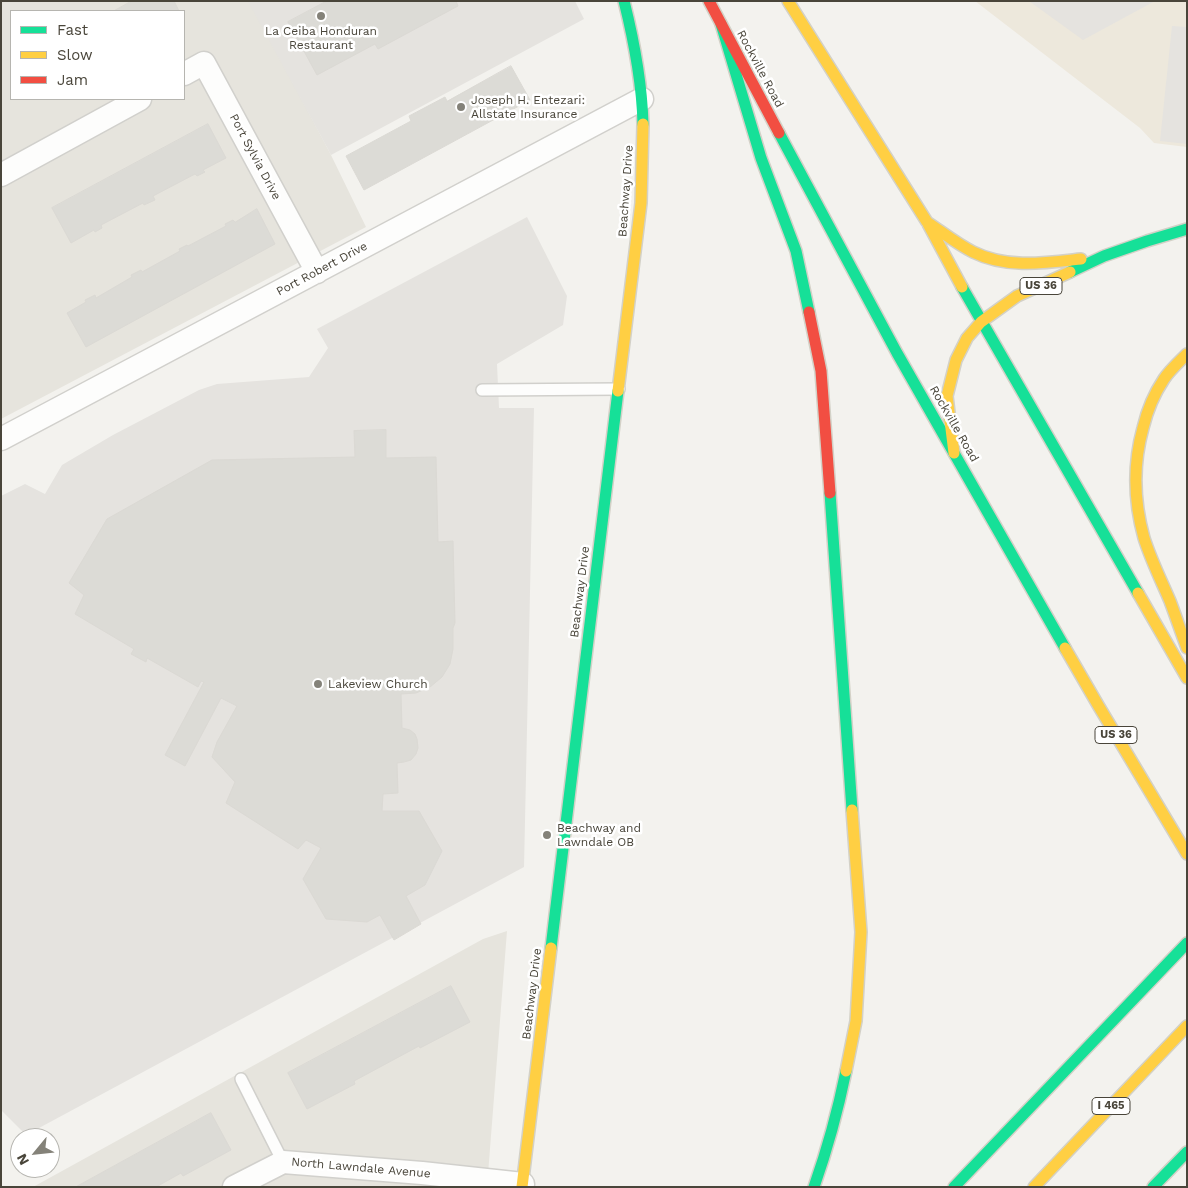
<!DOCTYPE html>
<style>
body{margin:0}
#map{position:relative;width:1188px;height:1188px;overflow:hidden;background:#f3f2ee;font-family:"Work Sans",sans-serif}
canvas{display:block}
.frame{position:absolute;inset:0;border:2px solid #49453a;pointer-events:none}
.legend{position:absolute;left:10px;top:10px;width:175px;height:90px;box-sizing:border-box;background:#fff;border:1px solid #b6b5b0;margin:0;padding:6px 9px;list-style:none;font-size:15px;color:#49453a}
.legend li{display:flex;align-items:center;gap:10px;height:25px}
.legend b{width:25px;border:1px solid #b6b5b0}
.north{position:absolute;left:10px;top:1128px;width:50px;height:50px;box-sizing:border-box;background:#fff;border:1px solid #b6b5b0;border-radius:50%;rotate:242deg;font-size:14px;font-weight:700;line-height:20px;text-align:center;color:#49453a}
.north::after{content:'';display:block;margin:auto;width:18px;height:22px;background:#848279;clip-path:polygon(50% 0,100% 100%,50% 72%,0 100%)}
</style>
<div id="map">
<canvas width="1188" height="1188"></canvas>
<div class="frame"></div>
<ul class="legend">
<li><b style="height:6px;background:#16e098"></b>Fast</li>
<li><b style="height:6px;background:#ffcf43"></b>Slow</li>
<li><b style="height:6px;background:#f24e42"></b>Jam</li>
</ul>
<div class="north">N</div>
</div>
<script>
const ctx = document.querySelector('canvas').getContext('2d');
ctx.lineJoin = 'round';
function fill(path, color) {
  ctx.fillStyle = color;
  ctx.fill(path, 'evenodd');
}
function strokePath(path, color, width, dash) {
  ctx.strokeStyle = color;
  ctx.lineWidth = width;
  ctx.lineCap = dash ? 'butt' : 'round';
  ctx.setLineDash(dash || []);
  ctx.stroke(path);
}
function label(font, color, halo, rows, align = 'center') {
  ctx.font = font + ' "Work Sans",sans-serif';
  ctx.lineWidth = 5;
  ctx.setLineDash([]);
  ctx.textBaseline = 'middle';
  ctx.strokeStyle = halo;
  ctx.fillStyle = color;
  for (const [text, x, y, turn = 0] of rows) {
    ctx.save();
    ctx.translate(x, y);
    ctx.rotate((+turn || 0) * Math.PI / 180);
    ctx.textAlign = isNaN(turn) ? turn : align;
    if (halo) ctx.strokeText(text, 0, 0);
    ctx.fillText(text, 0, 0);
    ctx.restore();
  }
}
fill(new Path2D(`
 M 1,1 L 250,1 L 331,155 L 366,227 L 1,419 ZM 11,11 L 184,11 L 184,99 L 11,99 Z
 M 507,931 L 487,1187 L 33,1187 L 483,939 Z`), '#e6e4dd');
fill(new Path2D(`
 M 975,1 L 1187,1 L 1187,147 L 1154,143 L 1140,128 Z`), '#ede8dc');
fill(new Path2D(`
 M 248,1 L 575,1 L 584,19 L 331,155 Z
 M 1029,1 L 1155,1 L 1083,40 Z
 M 1172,26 L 1187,27 L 1187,144 L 1160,141 Z
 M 527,217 L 567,296 L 563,325 L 497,364 L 499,408 L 534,408 L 524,867 L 26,1135 L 1,1110 L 1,496 L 25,484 L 45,494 L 62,465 L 113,435 L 199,390 L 217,384 L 309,377 L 328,348 L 317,329 Z`), '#e5e3df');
const building = new Path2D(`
 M 132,1 L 174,1 L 179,11 L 114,11 Z
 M 327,1 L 456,1 L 458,6 L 378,49 L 375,44 L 317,75 L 288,22 Z
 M 511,66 L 530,100 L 364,190 L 346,156 L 411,121 L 409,116 L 445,97 L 447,101 Z
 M 208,124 L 226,158 L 203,170 L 205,172 L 197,176 L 195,174 L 153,196 L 155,200 L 144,205 L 143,203 L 101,225 L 102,228 L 95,232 L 94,230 L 71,243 L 52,208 Z
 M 257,209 L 275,244 L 86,347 L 67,313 L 86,302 L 85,300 L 95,295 L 96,298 L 132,277 L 131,275 L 141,270 L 142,272 L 180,251 L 179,249 L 187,245 L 188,246 L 226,226 L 225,224 L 233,220 L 235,222 Z
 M 386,430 L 386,458 L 436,457 L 438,542 L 453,541 L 455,623 L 453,628 L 453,649 L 450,664 L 442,677 L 430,687 L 416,693 L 401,694 L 402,728 L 410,730 L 415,734 L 417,739 L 418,748 L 416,754 L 411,760 L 404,762 L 397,763 L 398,793 L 383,794 L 382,811 L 419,811 L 442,851 L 425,885 L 406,896 L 421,924 L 394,940 L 380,915 L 367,922 L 326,919 L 303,879 L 321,848 L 306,840 L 298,849 L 226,803 L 235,782 L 212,757 L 217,742 L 237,706 L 221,698 L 185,766 L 165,755 L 204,682 L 201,681 L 198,687 L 147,658 L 146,662 L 131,654 L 134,649 L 75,614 L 84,595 L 69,583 L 107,519 L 212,460 L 355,457 L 354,431 Z
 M 451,986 L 470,1022 L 420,1048 L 419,1046 L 354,1081 L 355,1084 L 307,1109 L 288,1073 Z
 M 211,1113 L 231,1150 L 183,1176 L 181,1173 L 156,1187 L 76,1187 Z`);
fill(building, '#dcdbd6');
strokePath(building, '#dbd9d4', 1);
const lane = new Path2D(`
 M 482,390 L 619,389
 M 241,1079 L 283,1162`);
const street = new Path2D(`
 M 184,74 L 204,63 L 317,272
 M 1,175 L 140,99
 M 1,439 L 642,99
 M 234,1187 L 283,1162 L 422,1173 L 523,1184`);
const fast = new Path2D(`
 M 624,1 C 634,41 642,82 643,124
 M 721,24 L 761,158 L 796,251 L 809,312
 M 779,133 L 897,353 L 1065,648
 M 1070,272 L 1104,256 L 1147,241 L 1187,229
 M 962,287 L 1138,593
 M 830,493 L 852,810
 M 551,948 L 618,391
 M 814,1187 C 827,1150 838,1110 846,1071
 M 954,1187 L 1187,943
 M 1153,1187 L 1187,1152`);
const slow = new Path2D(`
 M 788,1 L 927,222 L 962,287
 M 927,222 C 942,232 957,244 973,252 C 1007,269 1045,263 1081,259
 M 1187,354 C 1179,362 1170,370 1164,379 C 1154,394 1147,411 1143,428 C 1133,464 1134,502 1144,538 C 1151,560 1161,580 1170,601 C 1176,617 1181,632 1187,648
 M 618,391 L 641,203 L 643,124
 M 954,453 L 947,396 L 956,360 L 967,338 L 981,322 L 1017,296 L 1070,272
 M 1138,593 L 1187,678
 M 1065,648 L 1098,705 L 1187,854
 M 846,1071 L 856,1021 L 861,932 L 852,810
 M 522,1187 L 551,948
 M 1034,1187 L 1187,1026`);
const jam = new Path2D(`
 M 709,1 L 779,133
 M 809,312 L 821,371 L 830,493`);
strokePath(lane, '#d1d0cc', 14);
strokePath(street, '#d1d0cc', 25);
strokePath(fast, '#d3d1c7', 14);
strokePath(slow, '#d3d1c7', 14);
strokePath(jam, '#d3d1c7', 14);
strokePath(lane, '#fdfdfc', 11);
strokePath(street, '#fdfdfc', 22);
strokePath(fast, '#16e098', 11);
strokePath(slow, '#ffcf43', 11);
strokePath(jam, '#f24e42', 11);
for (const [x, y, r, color] of [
 [321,16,5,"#848279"],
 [461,107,5,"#848279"],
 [318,684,5,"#848279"],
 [547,835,5,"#848279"]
]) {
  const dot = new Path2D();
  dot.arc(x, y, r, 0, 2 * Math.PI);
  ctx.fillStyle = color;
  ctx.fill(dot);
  strokePath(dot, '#fff', 2);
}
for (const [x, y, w] of [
 [1041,286,42],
 [1116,735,42],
 [1111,1106,38]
]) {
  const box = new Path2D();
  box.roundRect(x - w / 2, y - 8.5, w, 17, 4);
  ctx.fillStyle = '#fff';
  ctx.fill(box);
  strokePath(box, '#49453a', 1);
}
label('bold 11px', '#49453a', null, [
 ["US 36",1041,286],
 ["US 36",1116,735],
 ["I 465",1111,1106]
]);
label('12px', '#49453a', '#fff', [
 ["La Ceiba Honduran",321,31,"center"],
 ["Restaurant",321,45,"center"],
 ["Joseph H. Entezari:",471,100],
 ["Allstate Insurance",471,114],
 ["Lakeview Church",328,684],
 ["Beachway and",557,828],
 ["Lawndale OB",557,842]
], 'left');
label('12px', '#49453a', '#fff', [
 ["Rockville Road",760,69,62],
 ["Port Sylvia Drive",255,157,62],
 ["Beachway Drive",626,191,-86],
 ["Port Robert Drive",322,269,-28],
 ["Rockville Road",954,424,60],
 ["Beachway Drive",580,592,-83],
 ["Beachway Drive",532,994,-83],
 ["North Lawndale Avenue",361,1168,5]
]);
</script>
